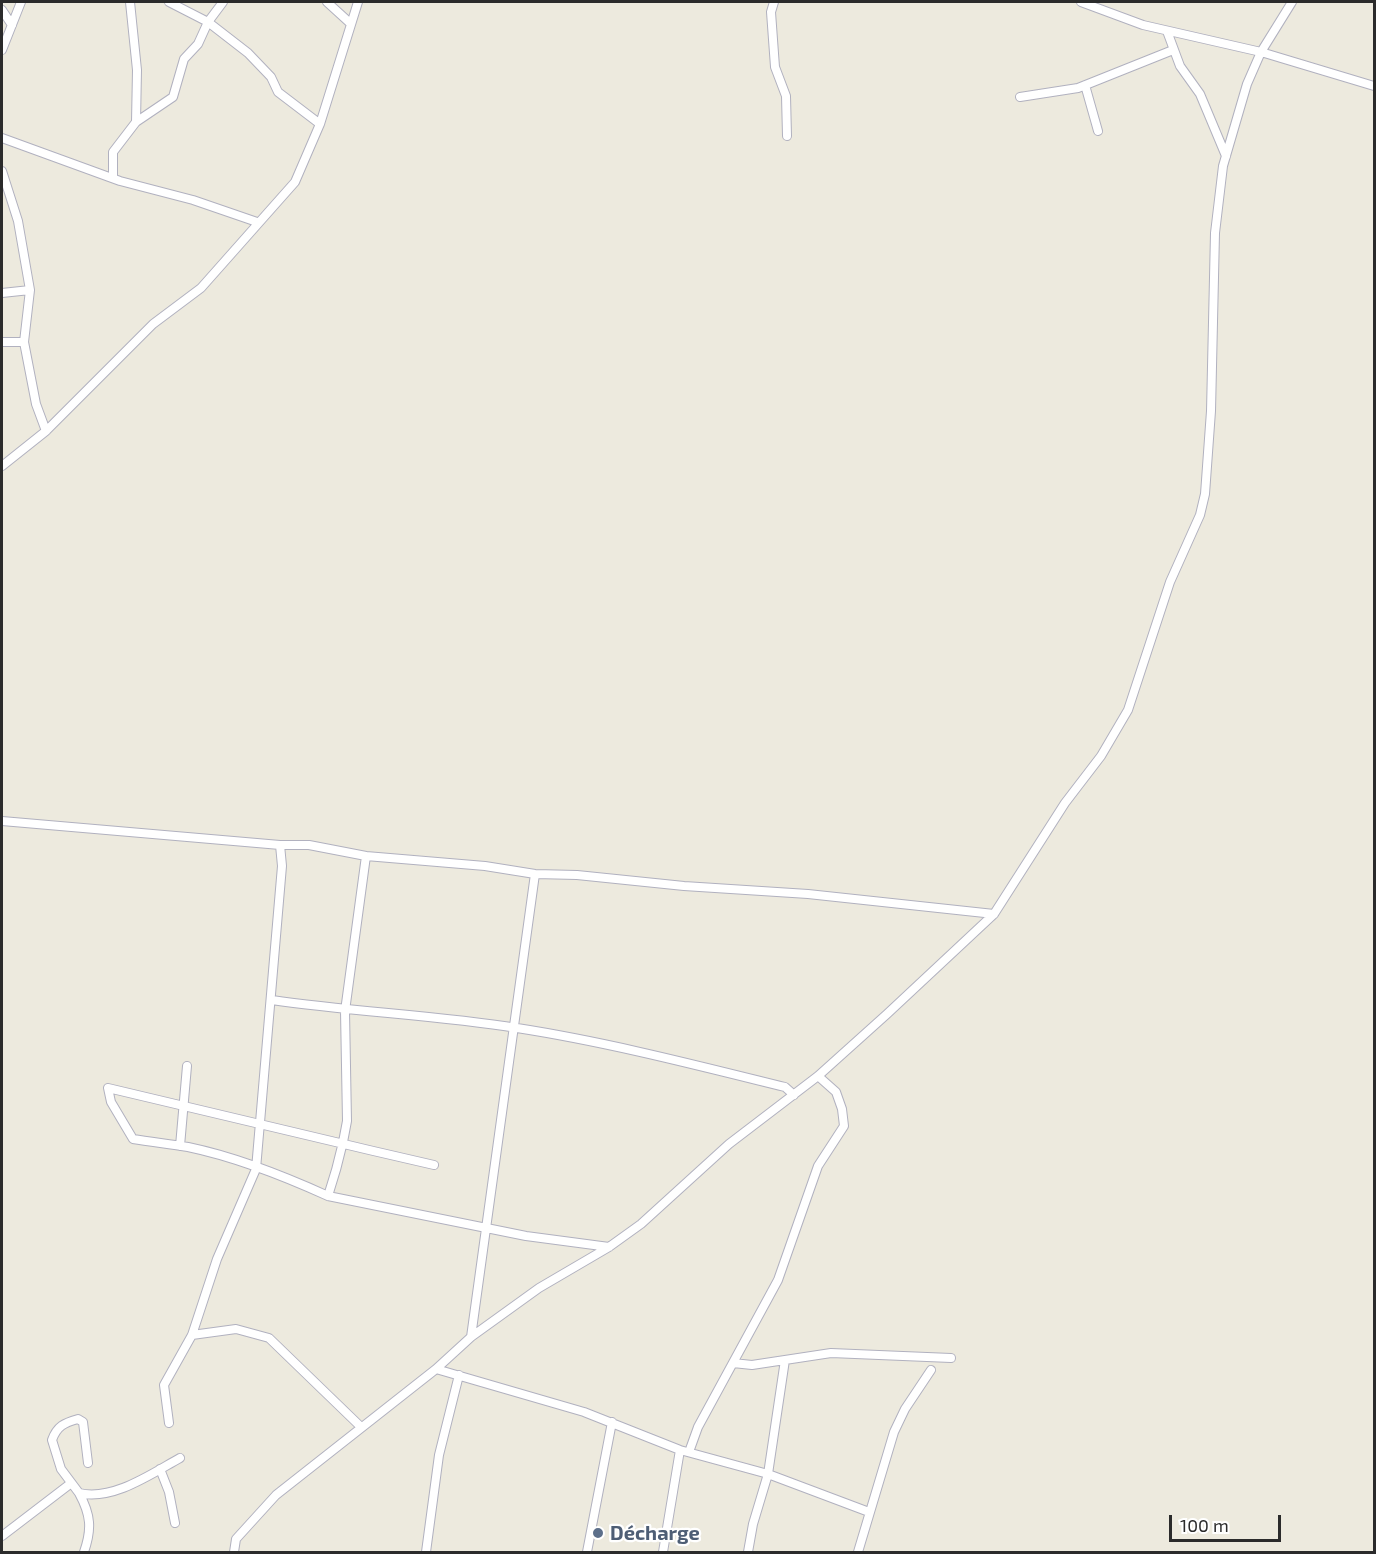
<!DOCTYPE html>
<meta charset="utf-8">
<style>
body{margin:0}
#map{position:relative;width:1376px;height:1554px;overflow:hidden;background:#edeade;font-family:"Exo 2",sans-serif}
canvas{display:block}
.frame{position:absolute;inset:0;border:3px solid #2b2b2b;pointer-events:none}
.scale{position:absolute;left:1169px;top:1515px;width:112px;height:27px;box-sizing:border-box;border:3px solid #2b2b2b;border-top:0;padding-left:8px;font-size:18px;line-height:21px;white-space:nowrap;color:#2b2b2b;-webkit-text-stroke:4px #fff;paint-order:stroke}
</style>
<div id="map">
<canvas width="1376" height="1554"></canvas>
<div class="frame"></div>
<div class="scale">100 m</div>
</div>
<script>
const ctx = document.querySelector('canvas').getContext('2d');
ctx.lineJoin = 'round';
function strokePath(path, color, width, dash) {
  ctx.strokeStyle = color;
  ctx.lineWidth = width;
  ctx.lineCap = dash ? 'butt' : 'round';
  ctx.setLineDash(dash || []);
  ctx.stroke(path);
}
function label(font, color, halo, rows, align = 'center') {
  ctx.font = font + ' "Exo 2",sans-serif';
  ctx.lineWidth = 4.5;
  ctx.setLineDash([]);
  ctx.textBaseline = 'middle';
  ctx.strokeStyle = halo;
  ctx.fillStyle = color;
  for (const [text, x, y, turn = 0] of rows) {
    ctx.save();
    ctx.translate(x, y);
    ctx.rotate((+turn || 0) * Math.PI / 180);
    ctx.textAlign = isNaN(turn) ? turn : align;
    if (halo) ctx.strokeText(text, 0, 0);
    ctx.fillText(text, 0, 0);
    ctx.restore();
  }
}
const minor = new Path2D(`
 M 130,2 L 137,70 L 136,122
 M 223,2 L 208,22 L 248,53 L 271,77 L 278,92 L 320,124
 M 327,2 L 350,23
 M 774,2 L 771,12 L 775,67 L 786,96 L 787,136
 M 1081,2 L 1143,25 L 1261,52 L 1374,86
 M 2,10 L 12,25
 M 1167,31 L 1180,66 L 1200,94 L 1226,156
 M 2,50 L 21,2
 M 1085,85 L 1098,131
 M 1020,97 L 1078,88 L 1173,50
 M 2,138 L 120,181 L 193,200 L 257,222
 M 2,171 L 18,221 L 30,290
 M 113,177 L 113,152 L 136,122 L 173,97 L 184,59 L 198,44 L 208,22 L 169,2
 M 2,293 L 30,290 L 24,342 L 36,404 L 46,431
 M 2,342 L 24,342
 M 2,466 L 46,431 L 153,324 L 201,288 L 295,182 L 320,124 L 358,2
 M 2,821 L 280,845
 M 272,1000 C 353,1012 436,1015 517,1028 C 607,1042 696,1065 785,1087 L 794,1095
 M 180,1146 L 187,1066
 M 434,1165 C 325,1140 216,1114 108,1088 L 111,1102 L 133,1139 C 151,1142 170,1144 188,1147 C 236,1157 284,1176 328,1196 C 334,1178 339,1160 343,1142 L 347,1121 L 345,1011 L 366,856 L 485,866 L 535,874 L 577,875 L 684,886 L 808,894 L 994,914
 M 328,1196 L 526,1236 L 609,1247
 M 192,1335 L 236,1329 L 269,1338 L 360,1426
 M 471,1337 L 535,874
 M 733,1363 L 752,1365 L 831,1353 L 951,1358
 M 436,1369 L 584,1412 L 680,1450 L 768,1474 L 869,1512
 M 169,1423 L 164,1385 L 192,1335 L 217,1259 L 256,1169 L 282,866 L 280,845 L 309,845 L 366,856
 M 689,1452 L 698,1427 L 778,1280 L 818,1166 L 844,1126 L 842,1109 L 836,1092 L 818,1076
 M 88,1463 L 83,1422 L 78,1419 C 64,1423 57,1426 52,1440 L 61,1469 L 79,1493 C 113,1501 151,1474 180,1458
 M 160,1469 L 169,1492 L 175,1523
 M 79,1493 C 91,1515 92,1529 84,1552
 M 2,1536 L 70,1484
 M 234,1552 L 236,1539 L 276,1495 L 436,1369 L 471,1337 L 539,1288 L 609,1247 L 641,1224 L 729,1144 L 818,1076 L 887,1014 L 994,914 L 1065,803 L 1101,756 L 1128,710 L 1170,582 L 1200,515 L 1205,494 L 1211,411 L 1215,233 L 1223,166 L 1247,84 L 1261,52 L 1292,2
 M 426,1552 L 439,1455 L 459,1375
 M 587,1552 L 612,1422
 M 663,1552 L 680,1450
 M 748,1552 L 753,1524 L 768,1474 L 785,1360
 M 858,1552 L 894,1432 L 905,1409 L 931,1370`);
strokePath(minor, '#b1b1bf', 10);
strokePath(minor, '#fff', 8);
for (const [x, y, r, color] of [
 [598,1533,6,"#5c6f8a"]
]) {
  const dot = new Path2D();
  dot.arc(x, y, r, 0, 2 * Math.PI);
  ctx.fillStyle = color;
  ctx.fill(dot);
  strokePath(dot, '#fff', 2);
}
label('bold 20px', '#4e5e75', '#fff', [
 ["Décharge",610,1533]
], 'left');
</script>
